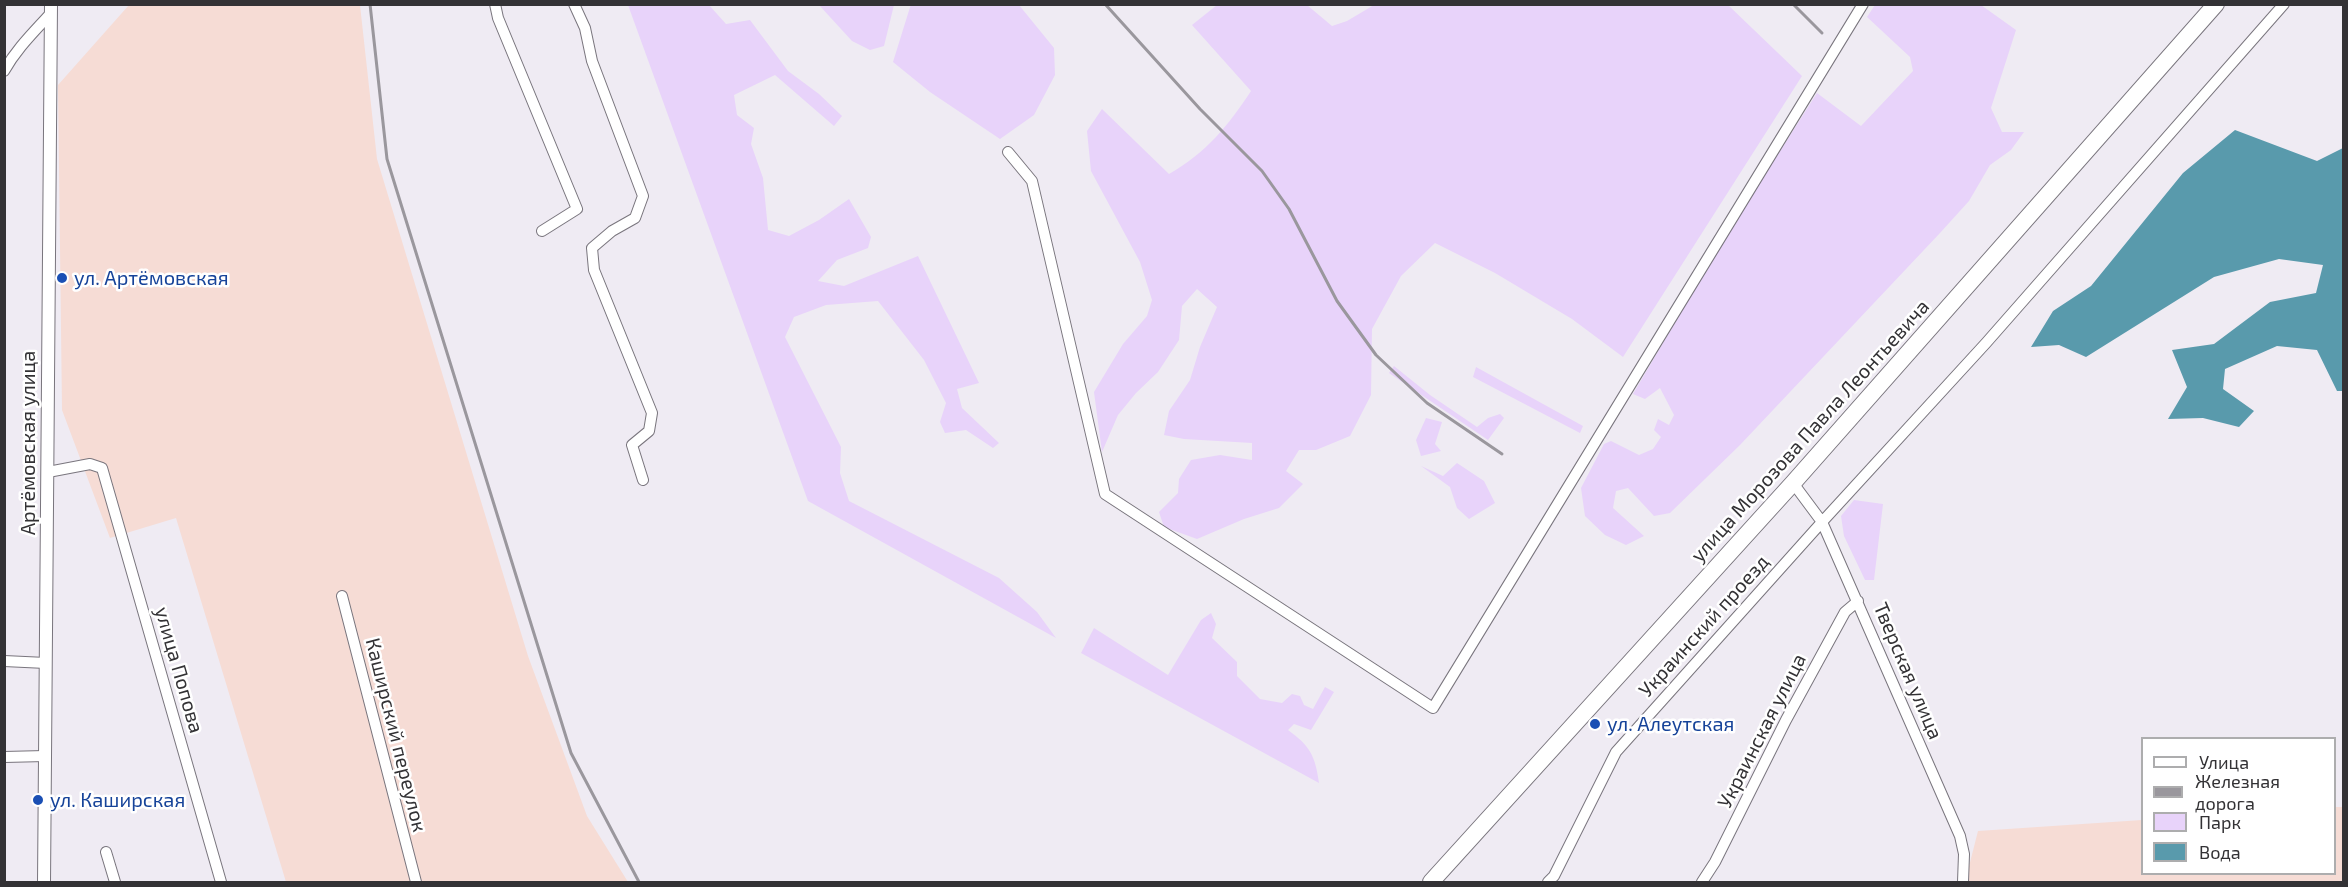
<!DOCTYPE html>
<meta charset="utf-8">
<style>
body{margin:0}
#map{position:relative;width:2348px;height:887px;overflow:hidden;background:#efebf3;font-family:"Exo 2",sans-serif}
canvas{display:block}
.frame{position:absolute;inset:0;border:6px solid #333235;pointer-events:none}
.legend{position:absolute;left:2141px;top:737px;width:195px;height:138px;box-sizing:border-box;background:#fff;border:2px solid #adadae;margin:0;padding:8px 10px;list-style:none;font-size:18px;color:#333235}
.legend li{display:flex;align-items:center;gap:12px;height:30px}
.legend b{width:30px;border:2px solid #adadae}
</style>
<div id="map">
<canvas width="2348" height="887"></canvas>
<div class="frame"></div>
<ul class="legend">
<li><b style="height:8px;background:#fff"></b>Улица</li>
<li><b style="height:8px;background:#9a979d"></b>Железная дорога</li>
<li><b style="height:16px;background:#e8d3fa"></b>Парк</li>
<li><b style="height:16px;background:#599aac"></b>Вода</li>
</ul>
</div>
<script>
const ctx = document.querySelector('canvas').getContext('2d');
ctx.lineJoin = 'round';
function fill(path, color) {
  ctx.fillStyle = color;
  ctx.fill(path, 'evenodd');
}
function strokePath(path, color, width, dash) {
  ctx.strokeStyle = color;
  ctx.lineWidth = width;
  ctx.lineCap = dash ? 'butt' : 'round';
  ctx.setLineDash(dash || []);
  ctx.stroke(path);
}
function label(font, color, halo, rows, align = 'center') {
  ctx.font = font + ' "Exo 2",sans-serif';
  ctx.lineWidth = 5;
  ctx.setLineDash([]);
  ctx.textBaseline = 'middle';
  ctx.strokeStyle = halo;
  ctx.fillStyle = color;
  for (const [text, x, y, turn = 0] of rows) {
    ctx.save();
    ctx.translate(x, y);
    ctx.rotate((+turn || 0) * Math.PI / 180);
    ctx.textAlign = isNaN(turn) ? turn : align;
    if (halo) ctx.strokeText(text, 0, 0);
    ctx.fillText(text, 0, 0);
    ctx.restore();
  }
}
fill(new Path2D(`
 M 129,5 L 360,5 L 377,159 L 528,656 L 587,816 L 628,882 L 286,882 L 176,518 L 110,538 L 62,410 L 58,85 Z
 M 2335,807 L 2343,807 L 2343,882 L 1965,882 L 1978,831 L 2142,820 L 2142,874 L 2334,874 Z`), '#f6dcd5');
fill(new Path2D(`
 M 911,4 L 1019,5 L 1054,48 L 1055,75 L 1034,115 L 1000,139 L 930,92 L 893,62 Z
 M 628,5 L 709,5 L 726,24 L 750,20 L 788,71 L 819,94 L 842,116 L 834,126 L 775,75 L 734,95 L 737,115 L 754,128 L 751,144 L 763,178 L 768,230 L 789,236 L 819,220 L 849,199 L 871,237 L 868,248 L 837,260 L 818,281 L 844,286 L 918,256 L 979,383 L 957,389 L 962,408 L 999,443 L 993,448 L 966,430 L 945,433 L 940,422 L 946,403 L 924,360 L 878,301 L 826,305 L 794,317 L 785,337 L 841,447 L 840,473 L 849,501 L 999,578 L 1037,612 L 1056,638 L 808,501 Z
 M 819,5 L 894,5 L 884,46 L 870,50 L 852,41 Z
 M 1217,5 L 1307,5 L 1332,26 L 1347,21 L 1374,5 L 1728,5 L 1802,76 L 1623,357 L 1572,319 L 1495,273 L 1435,243 L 1401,276 L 1372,329 L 1371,395 L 1350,436 L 1316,450 L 1299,450 L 1286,471 L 1303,484 L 1279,508 L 1244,519 L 1197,539 L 1164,527 L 1159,512 L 1178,493 L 1179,479 L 1191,460 L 1220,455 L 1252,460 L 1252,443 L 1184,439 L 1164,435 L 1169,411 L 1190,380 L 1200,347 L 1217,307 L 1197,289 L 1182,306 L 1179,340 L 1158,372 L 1136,393 L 1118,415 L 1102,452 L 1094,392 L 1123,344 L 1147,316 L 1152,300 L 1140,262 L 1091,171 L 1087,131 L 1102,109 L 1169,174 C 1206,153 1228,126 1251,91 L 1192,25 Z
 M 1875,5 L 1981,5 L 2016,30 L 1991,108 L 2002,132 L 2024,132 L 2011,150 L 1990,165 L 1969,201 L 1940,233 L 1740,445 L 1670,513 L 1654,516 L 1628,488 L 1616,491 L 1613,508 L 1644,536 L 1626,545 L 1605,535 L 1585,516 L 1581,488 L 1604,444 L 1611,441 L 1639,455 L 1653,449 L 1661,437 L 1654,430 L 1658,419 L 1669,425 L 1674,415 L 1660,388 L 1645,399 L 1633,394 L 1724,239 L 1817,93 L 1861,126 L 1913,71 L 1910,57 L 1867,17 Z
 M 1394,366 L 1430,395 L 1477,427 L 1488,418 L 1500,414 L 1504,418 L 1488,440 L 1389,373 Z
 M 1476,367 L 1583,426 L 1580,433 L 1473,377 Z
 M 1426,418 L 1442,422 L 1435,444 L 1441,451 L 1421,456 L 1416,440 Z
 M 1457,463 L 1484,481 L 1495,503 L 1469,519 L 1457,508 L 1450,487 L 1421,466 L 1443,476 Z
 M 1854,500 L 1883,504 L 1874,580 L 1865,580 L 1844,536 L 1841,516 Z
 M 1211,613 L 1216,624 L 1212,638 L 1237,662 L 1237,676 L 1260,699 L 1282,703 L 1292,694 L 1300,696 L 1304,705 L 1313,709 L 1325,687 L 1334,692 L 1311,730 L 1294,724 L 1288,730 C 1310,746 1315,755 1319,783 L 1081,653 L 1094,628 L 1168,675 L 1201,620 Z`), '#e8d3fa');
fill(new Path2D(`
 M 2235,130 L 2317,161 L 2343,148 L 2343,391 L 2337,391 L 2317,350 L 2277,346 L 2225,369 L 2223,389 L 2254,411 L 2239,427 L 2203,418 L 2168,419 L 2187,387 L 2172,350 L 2214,344 L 2270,302 L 2316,293 L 2323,265 L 2279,259 L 2214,277 L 2086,357 L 2059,345 L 2031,347 L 2053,311 L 2091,286 L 2183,173 Z`), '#599aac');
const minor = new Path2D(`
 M 495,4 L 498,18 L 577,209 L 542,231
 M 574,4 L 585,28 L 592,61 L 643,196 L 635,218 L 612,231 L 592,248 L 594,270 L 652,413 L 649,431 L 632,445 L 643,480
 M 4,71 C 17,48 34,32 51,13
 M 1008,152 L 1032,181 L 1105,494 L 1433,708 L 1863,4
 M 48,472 L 90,464 L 102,468 L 221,882
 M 1793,483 L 1822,522 L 1960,836 L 1964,854 L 1963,882
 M 342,596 L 416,882
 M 4,661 L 46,663
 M 4,757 L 45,756
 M 106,852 L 115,882
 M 1548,882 L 1554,876 L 1616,752 L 1822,522 L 1986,343 L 2284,4
 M 1702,882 L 1715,862 L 1786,720 L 1845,612 L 1858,601`);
const tertiary = new Path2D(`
 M 44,882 L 51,4`);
const primary = new Path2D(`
 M 1431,882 L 1793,483 L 2216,4`);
strokePath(minor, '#79757d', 12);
strokePath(tertiary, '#79757d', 14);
strokePath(primary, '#79757d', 18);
strokePath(minor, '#fff', 10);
strokePath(tertiary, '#fff', 12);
strokePath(primary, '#fff', 16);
strokePath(new Path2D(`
 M 370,4 L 387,159 L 571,753 L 639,882
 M 1105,4 L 1200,109 L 1262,171 L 1289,209 L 1337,301 L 1376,355 L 1427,403 L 1502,454
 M 1793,4 L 1822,33`), '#9a979d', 3);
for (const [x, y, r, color] of [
 [62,278,6,"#1a4fb4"],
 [1595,724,6,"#1a4fb4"],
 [38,800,6,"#1a4fb4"]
]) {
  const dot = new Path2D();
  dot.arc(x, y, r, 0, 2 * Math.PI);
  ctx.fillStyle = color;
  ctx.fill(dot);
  strokePath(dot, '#fff', 2);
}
label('20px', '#164399', '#fff', [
 ["ул. Артёмовская",74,278],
 ["ул. Алеутская",1607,724],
 ["ул. Каширская",50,800]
], 'left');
label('20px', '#333235', '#fff', [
 ["улица Морозова Павла Леонтьевича",1810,431,-48],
 ["Артёмовская улица",28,443,-90],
 ["Украинский проезд",1704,626,-48],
 ["улица Попова",179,670,74],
 ["Тверская улица",1908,671,67],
 ["Украинская улица",1762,731,-63],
 ["Каширский переулок",396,735,76]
]);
</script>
